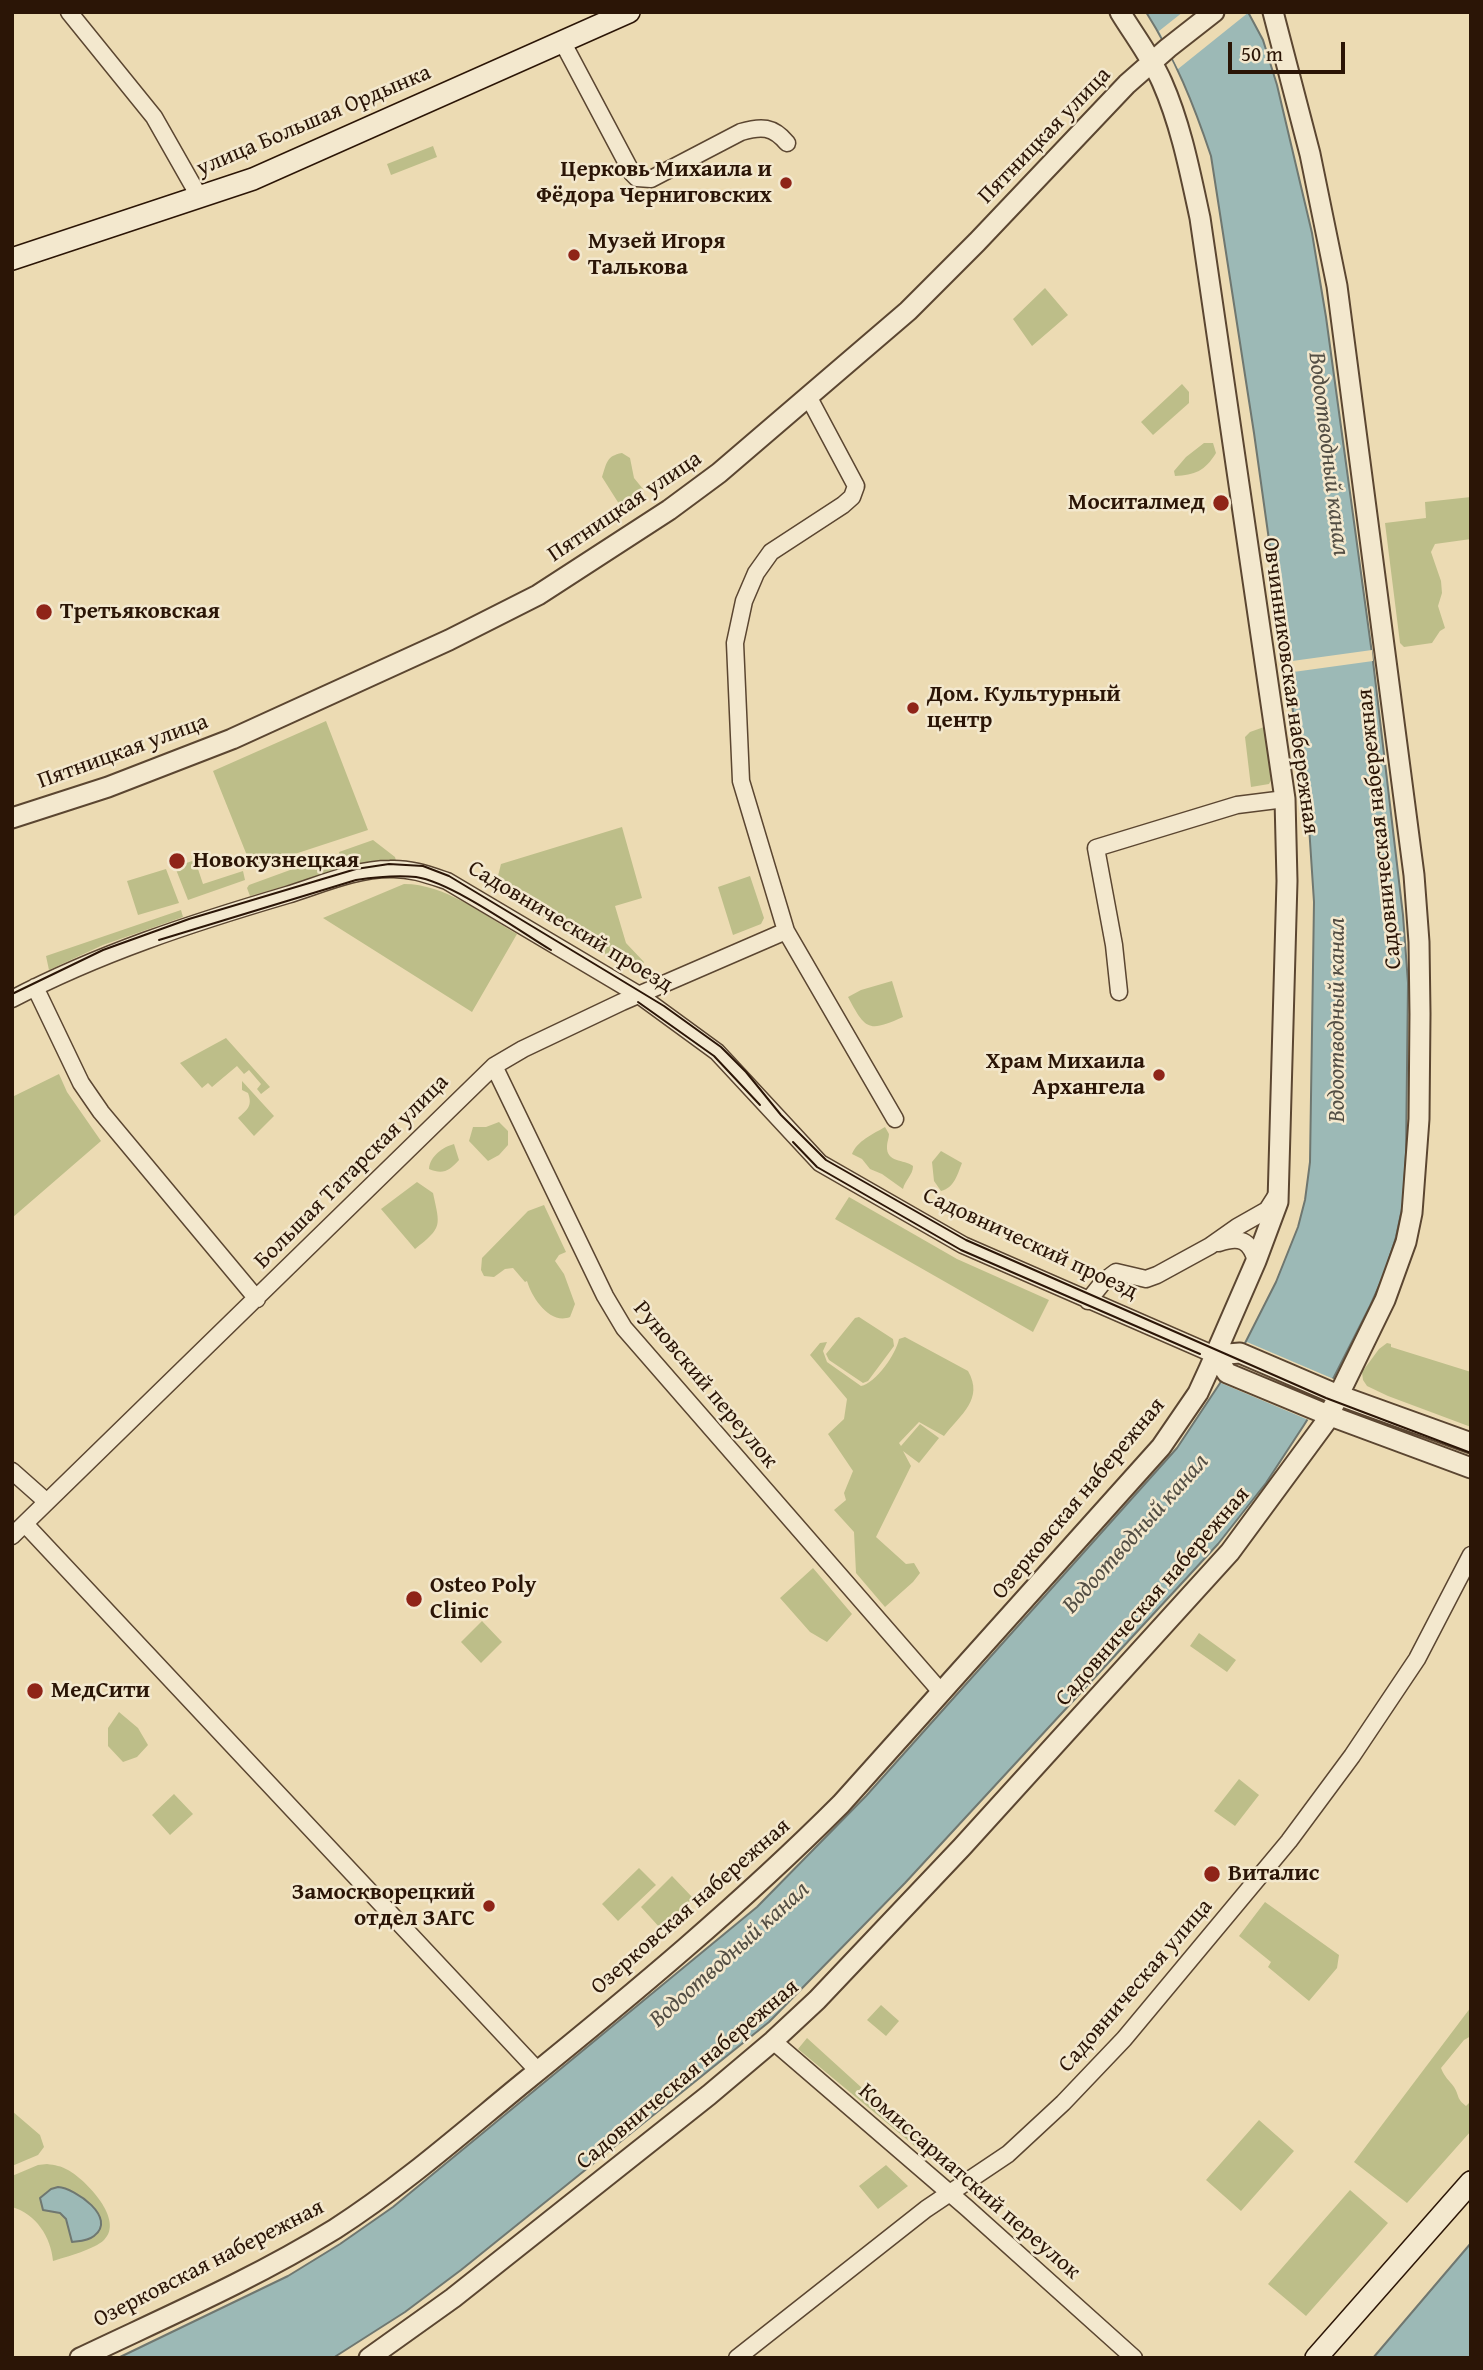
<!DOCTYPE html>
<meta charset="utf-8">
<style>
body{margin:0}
#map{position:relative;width:1483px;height:2370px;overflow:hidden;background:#ecdbb3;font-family:"Gentium Book Plus",serif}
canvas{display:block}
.frame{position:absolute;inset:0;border:14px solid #2b1506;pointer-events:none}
.scale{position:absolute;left:1228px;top:42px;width:117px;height:32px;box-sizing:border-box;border:4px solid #2b1506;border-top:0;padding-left:9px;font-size:21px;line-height:24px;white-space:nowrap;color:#2b1506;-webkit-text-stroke:5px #f3e8ce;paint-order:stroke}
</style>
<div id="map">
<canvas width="1483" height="2370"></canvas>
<div class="frame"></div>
<div class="scale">50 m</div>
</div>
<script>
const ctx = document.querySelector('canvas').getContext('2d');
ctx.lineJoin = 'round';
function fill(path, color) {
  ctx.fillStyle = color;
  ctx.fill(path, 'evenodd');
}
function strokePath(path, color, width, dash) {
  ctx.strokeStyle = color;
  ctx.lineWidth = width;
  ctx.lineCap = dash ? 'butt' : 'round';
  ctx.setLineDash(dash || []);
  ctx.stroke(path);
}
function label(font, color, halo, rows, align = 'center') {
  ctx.font = font + ' "Gentium Book Plus",serif';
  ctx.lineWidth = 5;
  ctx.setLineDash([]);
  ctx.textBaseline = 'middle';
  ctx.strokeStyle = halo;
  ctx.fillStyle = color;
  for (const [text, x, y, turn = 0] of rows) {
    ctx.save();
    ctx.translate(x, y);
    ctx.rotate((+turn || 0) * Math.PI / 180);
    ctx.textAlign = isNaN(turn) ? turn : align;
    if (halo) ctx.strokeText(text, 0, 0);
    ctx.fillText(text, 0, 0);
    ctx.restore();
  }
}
fill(new Path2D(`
 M 433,146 L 437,157 L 391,175 L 387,164 Z
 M 1045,288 L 1068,315 L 1032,346 L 1013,319 Z
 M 1182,384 L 1189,392 L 1189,403 L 1153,435 L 1141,422 Z
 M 1204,443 L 1213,443 L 1216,453 C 1205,471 1195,475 1175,476 L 1174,471 L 1186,457 Z
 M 622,453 L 630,458 L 634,478 L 643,489 L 621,507 L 602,477 C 607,463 606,456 622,453 Z
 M 1471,497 L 1471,539 L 1435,544 L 1431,552 L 1441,581 L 1442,593 L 1438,606 L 1445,628 L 1440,631 L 1432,643 L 1404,647 L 1400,643 L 1385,523 L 1426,518 L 1425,502 Z
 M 326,721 L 368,830 L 252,868 L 213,771 Z
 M 1264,727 L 1271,780 L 1269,784 L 1251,787 L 1245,737 L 1250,732 Z
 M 622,827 L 642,898 L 615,906 L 626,943 L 644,962 L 636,972 L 495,888 L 501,864 Z
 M 373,840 L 395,857 L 396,861 L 355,866 L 250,896 L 247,888 L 249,885 L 312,862 L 315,870 L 341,861 L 339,852 Z
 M 195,860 L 203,884 L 243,871 L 245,880 L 188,900 L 175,867 Z
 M 166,869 L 179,903 L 138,915 L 127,881 Z
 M 750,876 L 764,918 L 761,924 L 733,935 L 718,887 Z
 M 404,884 C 445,884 482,914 517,934 L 472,1012 L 323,918 Z
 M 181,910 L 183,917 L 103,945 L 49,970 L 46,956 Z
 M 892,981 L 903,1017 C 869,1032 866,1031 848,997 L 861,990 Z
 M 226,1038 L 270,1087 L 261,1094 L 257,1089 L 261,1084 L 249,1070 L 244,1074 L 237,1066 L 212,1087 L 208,1083 L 202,1088 L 180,1063 Z
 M 59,1074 L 67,1092 L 101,1141 L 12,1218 L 12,1097 Z
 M 242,1081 L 274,1116 L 254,1136 L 238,1118 C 247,1110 253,1106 248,1093 L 242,1090 Z
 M 499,1122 L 508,1131 L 508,1145 L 499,1155 L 488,1161 L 469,1141 L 473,1127 L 486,1127 Z
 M 885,1127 L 889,1134 C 889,1138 887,1142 887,1146 C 886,1163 904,1159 913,1166 C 913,1175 905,1180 903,1189 L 882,1174 L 870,1169 L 862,1159 L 852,1154 C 857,1141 873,1134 885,1127 Z
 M 454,1144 L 459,1160 C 449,1171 443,1175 429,1169 C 430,1156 443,1147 454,1144 Z
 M 941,1151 L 962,1163 C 957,1175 955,1187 941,1191 L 934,1181 L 932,1162 Z
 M 417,1182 L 433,1193 C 440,1226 443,1227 415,1249 L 381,1209 Z
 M 849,1197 L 957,1259 L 1049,1300 L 1033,1332 L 835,1219 Z
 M 544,1205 L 566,1252 L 559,1255 L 555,1261 L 564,1274 L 575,1304 L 570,1317 C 550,1325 532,1298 527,1281 L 525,1282 L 513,1268 L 505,1269 L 494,1277 L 484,1276 L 481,1270 L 482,1258 L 528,1211 Z
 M 859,1317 L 893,1339 L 894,1346 L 868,1381 L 863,1383 L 829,1360 L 826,1354 L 855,1318 Z
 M 905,1337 L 968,1371 C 984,1399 961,1414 944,1436 L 919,1422 L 899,1443 L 901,1446 L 920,1424 L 939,1438 L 919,1463 L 903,1451 L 911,1466 L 876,1537 L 906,1564 L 914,1563 L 920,1573 L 913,1582 L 885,1607 L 856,1573 L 854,1532 L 834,1510 L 846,1500 L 844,1493 L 853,1471 L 828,1434 L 844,1419 L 847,1399 L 810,1355 L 820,1343 L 827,1342 L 823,1351 L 827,1362 L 861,1386 C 876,1383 896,1354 899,1339 Z
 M 1387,1343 L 1391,1344 L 1391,1347 L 1471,1372 L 1471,1427 L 1388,1396 L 1367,1386 L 1363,1380 L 1362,1372 L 1379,1349 Z
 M 813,1568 L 852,1614 L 827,1642 L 810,1632 L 780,1598 Z
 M 482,1621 L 502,1642 L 481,1663 L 461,1642 Z
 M 1199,1633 L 1236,1660 L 1227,1672 L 1190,1646 Z
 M 119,1712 L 138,1728 L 148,1745 L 137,1757 L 123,1762 L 108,1746 L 108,1728 Z
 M 1239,1779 L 1259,1795 L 1235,1826 L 1214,1811 Z
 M 174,1794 L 193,1814 L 170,1835 L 152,1815 Z
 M 639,1868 L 656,1885 L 618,1921 L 602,1904 Z
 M 672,1876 L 693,1898 L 661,1929 L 641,1907 Z
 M 1265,1902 L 1339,1955 L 1337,1968 L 1309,2001 L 1268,1967 L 1271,1962 L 1239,1936 Z
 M 881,2005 L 899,2021 L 886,2036 L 867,2020 Z
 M 1471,2007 L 1471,2036 L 1464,2040 L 1441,2068 C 1445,2078 1449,2080 1454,2087 C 1460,2097 1456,2098 1466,2106 L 1471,2101 L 1471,2131 L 1407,2203 L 1354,2162 Z
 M 807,2038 L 938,2157 L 934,2162 L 798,2049 Z
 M 12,2111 L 40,2135 L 44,2147 L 38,2155 L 12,2166 Z
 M 1259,2120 L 1294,2151 L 1241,2211 L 1206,2180 Z
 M 47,2164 C 55,2165 61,2166 68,2170 C 86,2180 125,2220 104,2240 C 95,2249 66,2257 53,2261 C 51,2237 36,2214 12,2207 L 12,2176 L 38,2165 ZM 58,2187 L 88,2240 L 73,2242 L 66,2219 L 45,2193 Z
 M 886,2165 L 908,2186 L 878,2209 L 859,2186 Z
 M 1350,2190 L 1388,2223 L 1306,2316 L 1268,2284 Z`), '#bdbe89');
const water = new Path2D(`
 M 1146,12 L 1248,12 L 1263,40 L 1277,85 L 1312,233 L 1326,317 L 1373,661 L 1403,915 L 1408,983 L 1406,1154 L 1403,1204 L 1396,1237 L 1384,1275 L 1370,1306 L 1334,1377 L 1304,1425 L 1266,1483 L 1218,1544 L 905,1883 L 769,2022 L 461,2270 L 405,2312 L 333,2358 L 118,2358 L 288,2276 L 340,2244 L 393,2207 L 757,1907 L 866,1796 L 1177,1448 L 1240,1353 L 1276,1282 L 1298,1227 L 1305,1200 L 1310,1162 L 1314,902 L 1309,826 L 1254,433 L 1211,156 C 1194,105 1175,58 1146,12 Z
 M 58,2187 C 75,2188 118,2218 94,2236 C 88,2241 80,2241 72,2242 L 66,2219 L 60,2213 L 43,2210 L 40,2198 L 51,2189 Z
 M 1471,2243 L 1471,2358 L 1373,2358 Z`);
fill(water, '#9cb9b6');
strokePath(water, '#6f7770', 2);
fill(new Path2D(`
 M 1183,12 L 1249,12 L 1178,69 L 1159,31 Z
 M 1372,650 L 1373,661 L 1286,673 L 1285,662 Z
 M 1247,1342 L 1336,1380 L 1311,1421 L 1221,1383 Z`), '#ecdbb3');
const minor = new Path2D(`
 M 69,12 L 154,117 L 200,198
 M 563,43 L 632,173 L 637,178 L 651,179 L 741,132 C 761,126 773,126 787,143
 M 808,396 L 856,486 L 852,497 L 843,505 L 771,552 L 756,573 L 744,601 L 735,643 L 741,781 L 786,931 L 895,1119
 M 35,987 L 81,1083 L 101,1112 L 257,1299
 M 1119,992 L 1114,945 L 1096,848 L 1237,805 L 1285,799
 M 12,999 C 100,953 192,923 287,895 C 320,885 355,869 390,869 C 410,868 429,875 447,881 L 639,995 L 717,1052 L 820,1163 L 963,1245 L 1215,1355
 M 494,1066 L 605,1296 L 624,1328 L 942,1693
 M 1219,1243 C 1240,1236 1250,1240 1256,1261
 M 1088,1301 L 1104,1281 L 1116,1272 L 1146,1279 L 1157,1275 L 1210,1246 L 1237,1227 L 1267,1210 L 1276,1196
 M 12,1471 L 47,1502
 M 25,1524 L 538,2071
 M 12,1536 L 494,1066 L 523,1049 L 622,1002 L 786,931
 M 773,2041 L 967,2208 L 1134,2358
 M 737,2358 L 926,2209 L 1008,2154 L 1063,2103 L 1124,2039 L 1289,1841 L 1352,1756 L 1417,1659 L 1471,1555`);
const tertiary = new Path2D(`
 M 12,818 L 108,787 L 232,739 L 449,640 L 538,595 L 669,510 L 719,473 L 908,311 L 977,242 L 1127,84 L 1168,48 L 1214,12
 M 1215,1355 L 1227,1373 L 1328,1415 L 1471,1468
 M 1215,1355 L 1240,1353 L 1338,1395 L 1471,1443
 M 80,2358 C 166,2317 254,2279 335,2229 C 402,2186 462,2133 523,2083 C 633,1994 741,1904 841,1804 L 1161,1447 L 1198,1393 L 1209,1369 L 1256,1261 L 1278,1202 L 1287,881 L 1285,799 L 1200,218 C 1190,172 1181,125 1162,82 C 1151,57 1134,35 1120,12
 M 369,2358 L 453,2298 L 709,2095 L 773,2041 L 817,2000 L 962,1847 L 1230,1552 L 1325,1423 L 1385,1300 L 1406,1242 L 1412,1213 L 1419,1119 L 1420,1014 L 1419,942 L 1414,875 L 1337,286 L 1310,154 L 1273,12`);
const secondary = new Path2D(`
 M 12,259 L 253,179 L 629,12
 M 1316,2358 L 1471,2182`);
strokePath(minor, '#5b4631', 19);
strokePath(tertiary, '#5b4631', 23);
strokePath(secondary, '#2b1506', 24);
strokePath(minor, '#f3e8ce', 16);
strokePath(tertiary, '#f3e8ce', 19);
strokePath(secondary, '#f3e8ce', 21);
strokePath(new Path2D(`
 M 159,940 L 356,880 C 376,877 396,875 416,877 C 451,882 518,930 551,950
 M 12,994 L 103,950 L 189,919 L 356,869 L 389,864 L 423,866 L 449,876 L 664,1006 L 721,1047 L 746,1072 L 781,1115 L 826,1160 L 966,1240 L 1326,1398 L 1471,1453
 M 638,1002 L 714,1056 L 760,1105
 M 793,1142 L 817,1167 L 961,1250 L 1200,1354`), '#2b1506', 2);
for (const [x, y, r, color] of [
 [786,183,7,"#8f2418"],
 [574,255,7,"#8f2418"],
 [1221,503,9,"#8f2418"],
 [44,612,9,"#8f2418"],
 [913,708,7,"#8f2418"],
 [177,861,9,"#8f2418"],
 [1159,1075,7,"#8f2418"],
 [414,1599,9,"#8f2418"],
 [35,1691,9,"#8f2418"],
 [1212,1874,9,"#8f2418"],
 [489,1906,7,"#8f2418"]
]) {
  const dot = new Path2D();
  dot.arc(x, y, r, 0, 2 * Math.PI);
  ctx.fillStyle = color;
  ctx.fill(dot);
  strokePath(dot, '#f3e8ce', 2.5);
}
label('23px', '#2b1506', '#f3e8ce', [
 ["улица Большая Ордынка",314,121,-23],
 ["Пятницкая улица",1045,136,-46],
 ["Пятницкая улица",625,507,-34],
 ["Овчинниковская набережная",1290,686,82],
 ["Пятницкая улица",123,752,-20],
 ["Садовническая набережная",1380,829,-96],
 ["Садовнический проезд",570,927,31],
 ["Большая Татарская улица",352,1172,-45],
 ["Садовнический проезд",1030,1244,25],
 ["Руновский переулок",705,1385,50],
 ["Озерковская набережная",1079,1499,-50],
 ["Садовническая набережная",1153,1597,-49],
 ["Озерковская набережная",691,1907,-41],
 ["Садовническая улица",1136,1986,-49],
 ["Садовническая набережная",688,2075,-40],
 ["Комиссариатский переулок",969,2182,41],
 ["Озерковская набережная",209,2264,-27]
]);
label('bold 23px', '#2b1506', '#f3e8ce', [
 ["Церковь Михаила и",772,170,"right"],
 ["Фёдора Черниговских",772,196,"right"],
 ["Музей Игоря",588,242],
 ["Талькова",588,268],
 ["Моситалмед",1205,503,"right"],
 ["Третьяковская",60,612],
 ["Дом. Культурный",927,695],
 ["центр",927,721],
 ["Новокузнецкая",193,861],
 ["Храм Михаила",1145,1062,"right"],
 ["Архангела",1145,1088,"right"],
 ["Osteo Poly",430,1586],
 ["Clinic",430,1612],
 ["МедСити",51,1691],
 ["Виталис",1228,1874],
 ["Замоскворецкий",475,1893,"right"],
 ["отдел ЗАГС",475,1919,"right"]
], 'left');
label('italic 24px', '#534e44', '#f3e8ce', [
 ["Водоотводный канал",1328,454,83],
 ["Водоотводный канал",1338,1020,-90],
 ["Водоотводный канал",1136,1534,-48],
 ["Водоотводный канал",730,1955,-42]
]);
</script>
